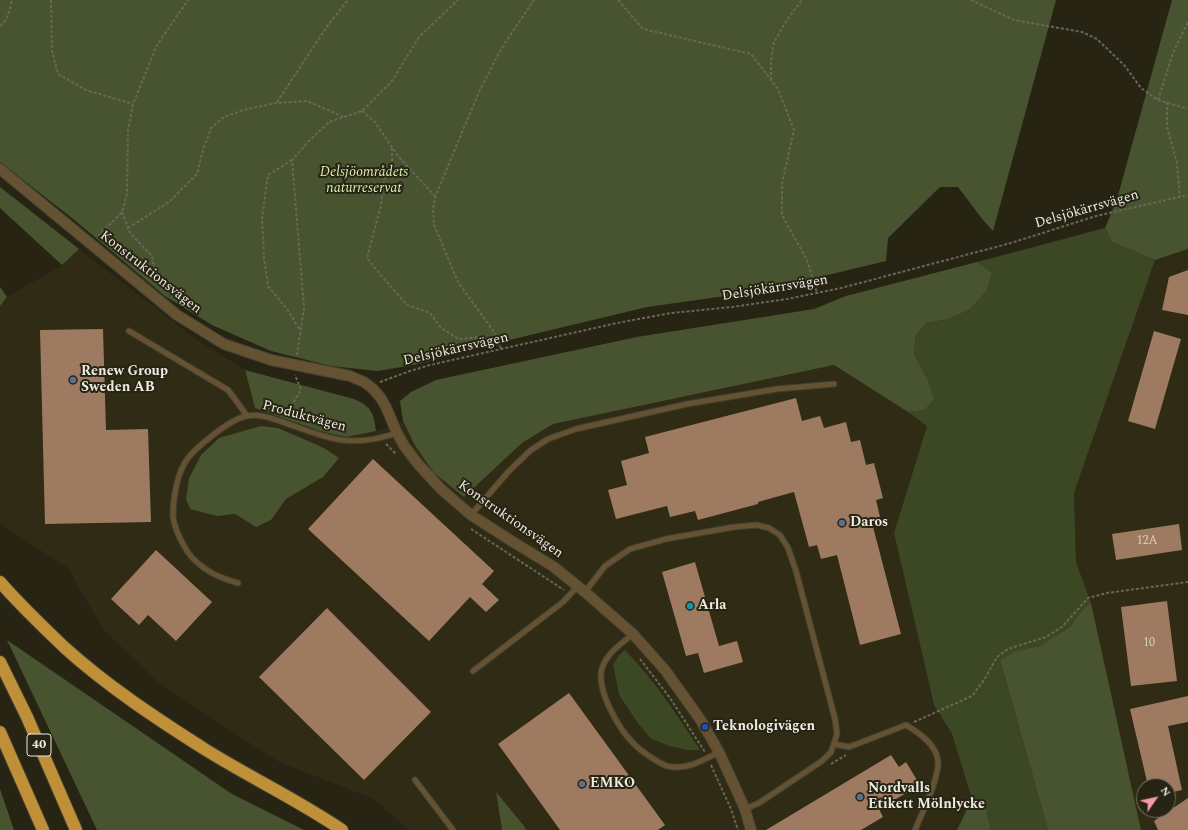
<!DOCTYPE html>
<meta charset="utf-8">
<style>
body{margin:0}
#map{position:relative;width:1188px;height:830px;overflow:hidden;background:#272414;font-family:Spectral,serif}
canvas{display:block}
.north{position:absolute;left:1136px;top:778px;width:40px;height:40px;box-sizing:border-box;background:#272414;border:1px solid #767466;border-radius:50%;rotate:56deg;font-size:11px;font-weight:700;line-height:16px;text-align:center;color:#ecebe0}
.north::after{content:'';display:block;margin:auto;width:14px;height:18px;background:#f39aa9;clip-path:polygon(50% 0,100% 100%,50% 72%,0 100%)}
</style>
<div id="map">
<canvas width="1188" height="830"></canvas>
<div class="north">N</div>
</div>
<script>
const ctx = document.querySelector('canvas').getContext('2d');
ctx.lineJoin = 'round';
function fill(path, color) {
  ctx.fillStyle = color;
  ctx.fill(path, 'evenodd');
}
function strokePath(path, color, width, dash) {
  ctx.strokeStyle = color;
  ctx.lineWidth = width;
  ctx.lineCap = dash ? 'butt' : 'round';
  ctx.setLineDash(dash || []);
  ctx.stroke(path);
}
function label(font, color, halo, rows, align = 'center') {
  ctx.font = font + ' Spectral,serif';
  ctx.lineWidth = 4;
  ctx.setLineDash([]);
  ctx.textBaseline = 'middle';
  ctx.strokeStyle = halo;
  ctx.fillStyle = color;
  for (const [text, x, y, turn = 0] of rows) {
    ctx.save();
    ctx.translate(x, y);
    ctx.rotate((+turn || 0) * Math.PI / 180);
    ctx.textAlign = isNaN(turn) ? turn : align;
    if (halo) ctx.strokeText(text, 0, 0);
    ctx.fillText(text, 0, 0);
    ctx.restore();
  }
}
fill(new Path2D(`
 M 79,249 L 196,339 L 245,370 L 255,408 L 346,437 L 376,431 L 403,421 L 414,444 L 464,497 L 522,443 L 553,424 L 834,365 L 908,412 L 927,426 L 894,533 L 934,705 L 952,734 L 972,799 L 957,830 L 526,830 L 524,826 L 496,793 L 502,830 L 409,830 L 374,799 L 279,762 L 161,685 L 103,629 L 68,568 L 0,524 L 0,306 L 7,297 L 62,265 ZM 278,428 L 295,436 L 323,477 L 286,499 L 271,520 L 255,527 L 235,514 L 189,478 L 201,455 L 219,438 ZM 625,650 L 639,665 L 673,708 L 697,745 L 650,738 L 637,722 L 619,695 L 615,680 L 613,665 Z
 M 1188,249 L 1188,830 L 1141,830 L 1091,603 L 1076,562 L 1074,493 L 1155,260 ZM 1144,786 L 1168,786 L 1168,810 L 1144,810 Z`), '#2f2b14');
fill(new Path2D(`
 M 1105,228 L 1112,242 L 1155,260 L 1074,493 L 1076,562 L 1091,603 L 1084,608 L 1070,627 L 1039,646 L 1017,651 L 1000,660 L 1048,830 L 991,830 L 986,808 L 972,799 L 952,734 L 934,705 L 894,533 L 927,426 L 908,412 L 924,410 L 926,376 L 914,354 L 916,335 L 926,323 L 949,319 L 969,310 L 987,291 L 992,273 L 977,262 Z
 M 625,650 C 654,680 677,714 700,750 L 688,750 L 669,746 L 650,738 L 637,722 L 619,695 L 613,665 L 619,655 Z`), '#3c4724');
fill(new Path2D(`
 M 0,0 L 1056,0 L 993,231 L 983,220 L 958,187 L 940,187 L 888,238 L 886,261 L 761,291 L 647,307 L 501,342 L 419,364 L 378,371 L 331,366 L 271,351 L 212,325 L 165,296 L 72,218 L 0,162 Z
 M 1172,0 L 1188,0 L 1188,249 L 1155,260 L 1112,242 L 1105,228 L 1117,199 Z
 M 0,187 L 79,249 L 62,265 L 0,208 Z
 M 977,262 L 992,273 L 987,291 L 969,310 L 949,319 L 926,323 L 916,335 L 914,354 L 926,376 L 934,399 L 924,410 L 908,412 L 834,365 L 553,424 L 522,443 L 464,497 L 434,473 L 414,444 L 403,421 L 400,401 L 411,392 L 436,380 L 637,337 L 814,309 L 846,296 Z
 M 0,287 L 7,297 L 0,306 Z
 M 245,370 L 354,399 C 371,406 374,413 376,431 L 347,437 L 320,431 L 255,408 Z
 M 261,426 L 278,428 L 324,448 L 339,458 L 323,477 L 286,499 L 271,520 L 256,527 L 235,514 L 217,516 L 190,509 L 186,499 L 189,478 L 201,455 L 219,438 Z
 M 1091,603 L 1141,830 L 1048,830 L 1000,660 L 1016,651 L 1039,646 L 1070,627 L 1084,608 Z
 M 7,640 L 232,794 L 304,830 L 97,830 Z
 M 0,789 L 14,830 L 0,830 Z
 M 496,792 L 524,826 L 526,830 L 502,830 Z
 M 972,799 L 986,808 L 991,830 L 957,830 Z`), '#485430');
fill(new Path2D(`
 M 1188,270 L 1188,315 L 1162,310 L 1169,277 Z
 M 103,329 L 106,430 L 148,429 L 151,522 L 45,524 L 40,330 Z
 M 1154,331 L 1181,339 L 1155,429 L 1128,421 Z
 M 796,398 L 802,421 L 820,416 L 824,428 L 846,422 L 851,442 L 860,440 L 866,465 L 874,463 L 883,498 L 876,500 L 880,517 L 871,519 L 901,634 L 860,645 L 837,555 L 821,559 L 817,545 L 809,547 L 794,492 L 758,502 L 758,504 L 698,520 L 695,511 L 670,517 L 667,506 L 616,519 L 608,490 L 627,485 L 621,461 L 649,453 L 645,437 Z
 M 373,459 L 494,571 L 482,584 L 499,600 L 486,612 L 470,597 L 429,641 L 308,529 Z
 M 1179,524 L 1182,550 L 1116,560 L 1112,534 Z
 M 156,550 L 212,602 L 176,641 L 148,615 L 139,625 L 111,599 Z
 M 695,562 L 719,646 L 737,641 L 743,662 L 704,673 L 698,653 L 686,656 L 662,572 Z
 M 1167,601 L 1177,681 L 1131,686 L 1121,607 Z
 M 327,608 L 431,712 L 364,780 L 259,677 Z
 M 569,693 L 665,825 L 658,830 L 560,830 L 498,744 Z
 M 1188,696 L 1188,722 L 1168,726 L 1182,790 L 1168,793 L 1168,786 L 1148,786 L 1130,709 Z
 M 891,755 L 899,767 L 906,762 L 920,785 L 879,809 L 883,817 L 861,830 L 766,830 Z
 M 1188,798 L 1188,830 L 1158,830 L 1154,821 Z`), '#9e7a61');
const lane = new Path2D(`
 M 129,331 L 228,390 L 235,399 L 247,416
 M 471,515 L 509,471 L 531,450 L 548,439 L 576,429 L 687,404 L 777,389 L 834,384
 M 238,583 C 215,577 194,566 183,544 C 178,535 174,526 173,516 C 173,498 177,472 188,458 C 195,449 204,442 213,435 C 222,428 235,418 247,416 C 263,413 279,421 294,426 C 334,441 355,447 397,433
 M 585,592 L 605,566 L 630,549 L 666,539 L 734,527 L 757,525 L 769,528 L 780,535 L 788,548 L 796,571 L 835,719 L 837,734 L 831,752 L 822,761 L 759,803 L 745,809
 M 633,634 C 621,644 607,653 602,668 C 596,690 618,728 634,744 C 641,751 658,763 667,766 C 685,771 704,760 719,752
 M 473,671 L 563,602 L 578,586
 M 834,744 L 849,747 L 906,725 C 919,733 936,744 938,761 C 939,779 922,813 915,830
 M 415,780 L 453,830`);
const street = new Path2D(`
 M 0,169 L 177,315 L 224,344 L 271,360 L 350,376 L 364,382 L 372,388 L 380,397 L 386,407 L 397,433 L 405,447 L 418,464 L 441,489 L 471,515 L 510,540 L 554,567 L 585,592 L 633,634 L 665,670 L 700,719 L 719,752 L 745,809 L 751,830`);
const highway = new Path2D(`
 M 0,582 C 20,605 42,626 64,647 C 107,686 157,719 206,750 C 251,778 298,800 342,830
 M 0,662 L 27,717 L 76,830
 M 0,732 L 43,830`);
strokePath(lane, '#434031', 7);
strokePath(street, '#434031', 12);
strokePath(highway, '#434031', 14);
strokePath(new Path2D(`
 M 51,0 L 52,51 L 58,74 L 86,90 L 133,104
 M 618,0 L 643,29 L 751,54 L 778,89 L 794,130 L 782,184 L 782,215 L 807,260 L 817,293
 M 971,0 L 1014,20 L 1082,32 L 1097,39 L 1125,66 L 1141,88 L 1158,100 L 1188,109
 M 0,26 C 8,20 10,9 12,0
 M 771,80 L 771,62 L 774,42 L 787,20 L 802,0
 M 1158,100 L 1173,53 L 1188,22
 M 277,102 L 328,25 L 348,0
 M 1167,102 L 1167,127 L 1177,163 L 1180,197
 M 362,111 L 375,122 L 398,156 L 435,196
 M 392,148 L 392,162 L 384,180 L 381,205 L 367,258 L 385,280 L 407,305 L 430,313 L 441,328 L 459,339 L 479,337 L 500,345
 M 292,160 L 268,175 L 262,217 L 264,258 L 268,286 L 287,309 L 300,330
 M 122,212 L 130,233 L 152,256 L 157,285
 M 128,228 L 169,202 L 197,174 L 203,150 L 211,128 L 224,117 L 247,109 L 276,103 L 307,101 L 344,117
 M 98,236 L 122,212 L 127,194 L 128,130 L 133,104 L 157,45 L 188,0
 M 501,349 L 500,345 L 501,342 L 458,282 L 434,225 L 433,210 L 435,197 L 479,92 L 501,49 L 534,0
 M 297,355 L 304,308 L 292,160 L 309,141 L 329,122 L 362,111 L 392,81 L 419,37 L 458,0
 M 380,382 L 410,371 L 430,365 L 617,323 L 671,313 L 732,307 L 787,299 L 841,288 L 1011,243 L 1096,216 L 1188,195
 M 286,415 L 301,390 L 295,375
 M 386,444 L 396,454
 M 471,529 L 564,590
 M 640,659 L 670,698 L 705,752
 M 914,722 L 972,696 L 984,680 L 997,657 L 1008,649 L 1046,637 L 1062,627 L 1088,598 L 1107,593 L 1188,582
 M 831,764 L 846,755
 M 711,765 L 731,809 L 738,830`), '#696759', 2, [3, 2]);
strokePath(lane, '#655232', 5);
strokePath(street, '#655232', 10);
strokePath(highway, '#c09039', 12);
for (const [x, y, r, color] of [
 [73,380,4,"#5c6f8a"],
 [842,523,4,"#5c6f8a"],
 [690,606,4,"#0f9aa8"],
 [705,727,4,"#1a4fb4"],
 [582,784,4,"#5c6f8a"],
 [860,797,4,"#5c6f8a"]
]) {
  const dot = new Path2D();
  dot.arc(x, y, r, 0, 2 * Math.PI);
  ctx.fillStyle = color;
  ctx.fill(dot);
  strokePath(dot, '#272414', 1.5);
}
label('12px', '#d8cfc0', null, [
 ["12A",1147,542],
 ["10",1149,644]
]);
for (const [x, y, w] of [
 [39,745,24]
]) {
  const box = new Path2D();
  box.roundRect(x - w / 2, y - 11, w, 22, 3);
  ctx.fillStyle = '#272414';
  ctx.fill(box);
  strokePath(box, '#ecebe0', 1);
}
label('bold 13px', '#ecebe0', null, [
 ["40",39,745]
]);
label('italic 14px', '#d7eead', '#272414', [
 ["Delsjöområdets",364,173],
 ["naturreservat",364,189]
]);
label('14px', '#ecebe0', '#272414', [
 ["Delsjökärrsvägen",1087,210,-16],
 ["Konstruktionsvägen",150,273,38],
 ["Delsjökärrsvägen",775,289,-9],
 ["Delsjökärrsvägen",456,350,-13],
 ["Produktvägen",304,417,15],
 ["Konstruktionsvägen",510,520,35]
]);
label('bold 14px', '#ecebe0', '#272414', [
 ["Renew Group",81,372],
 ["Sweden AB",81,388],
 ["Daros",850,523],
 ["Arla",698,606],
 ["Teknologivägen",713,727],
 ["EMKO",590,784],
 ["Nordvalls",868,789],
 ["Etikett Mölnlycke",868,805]
], 'left');
</script>
